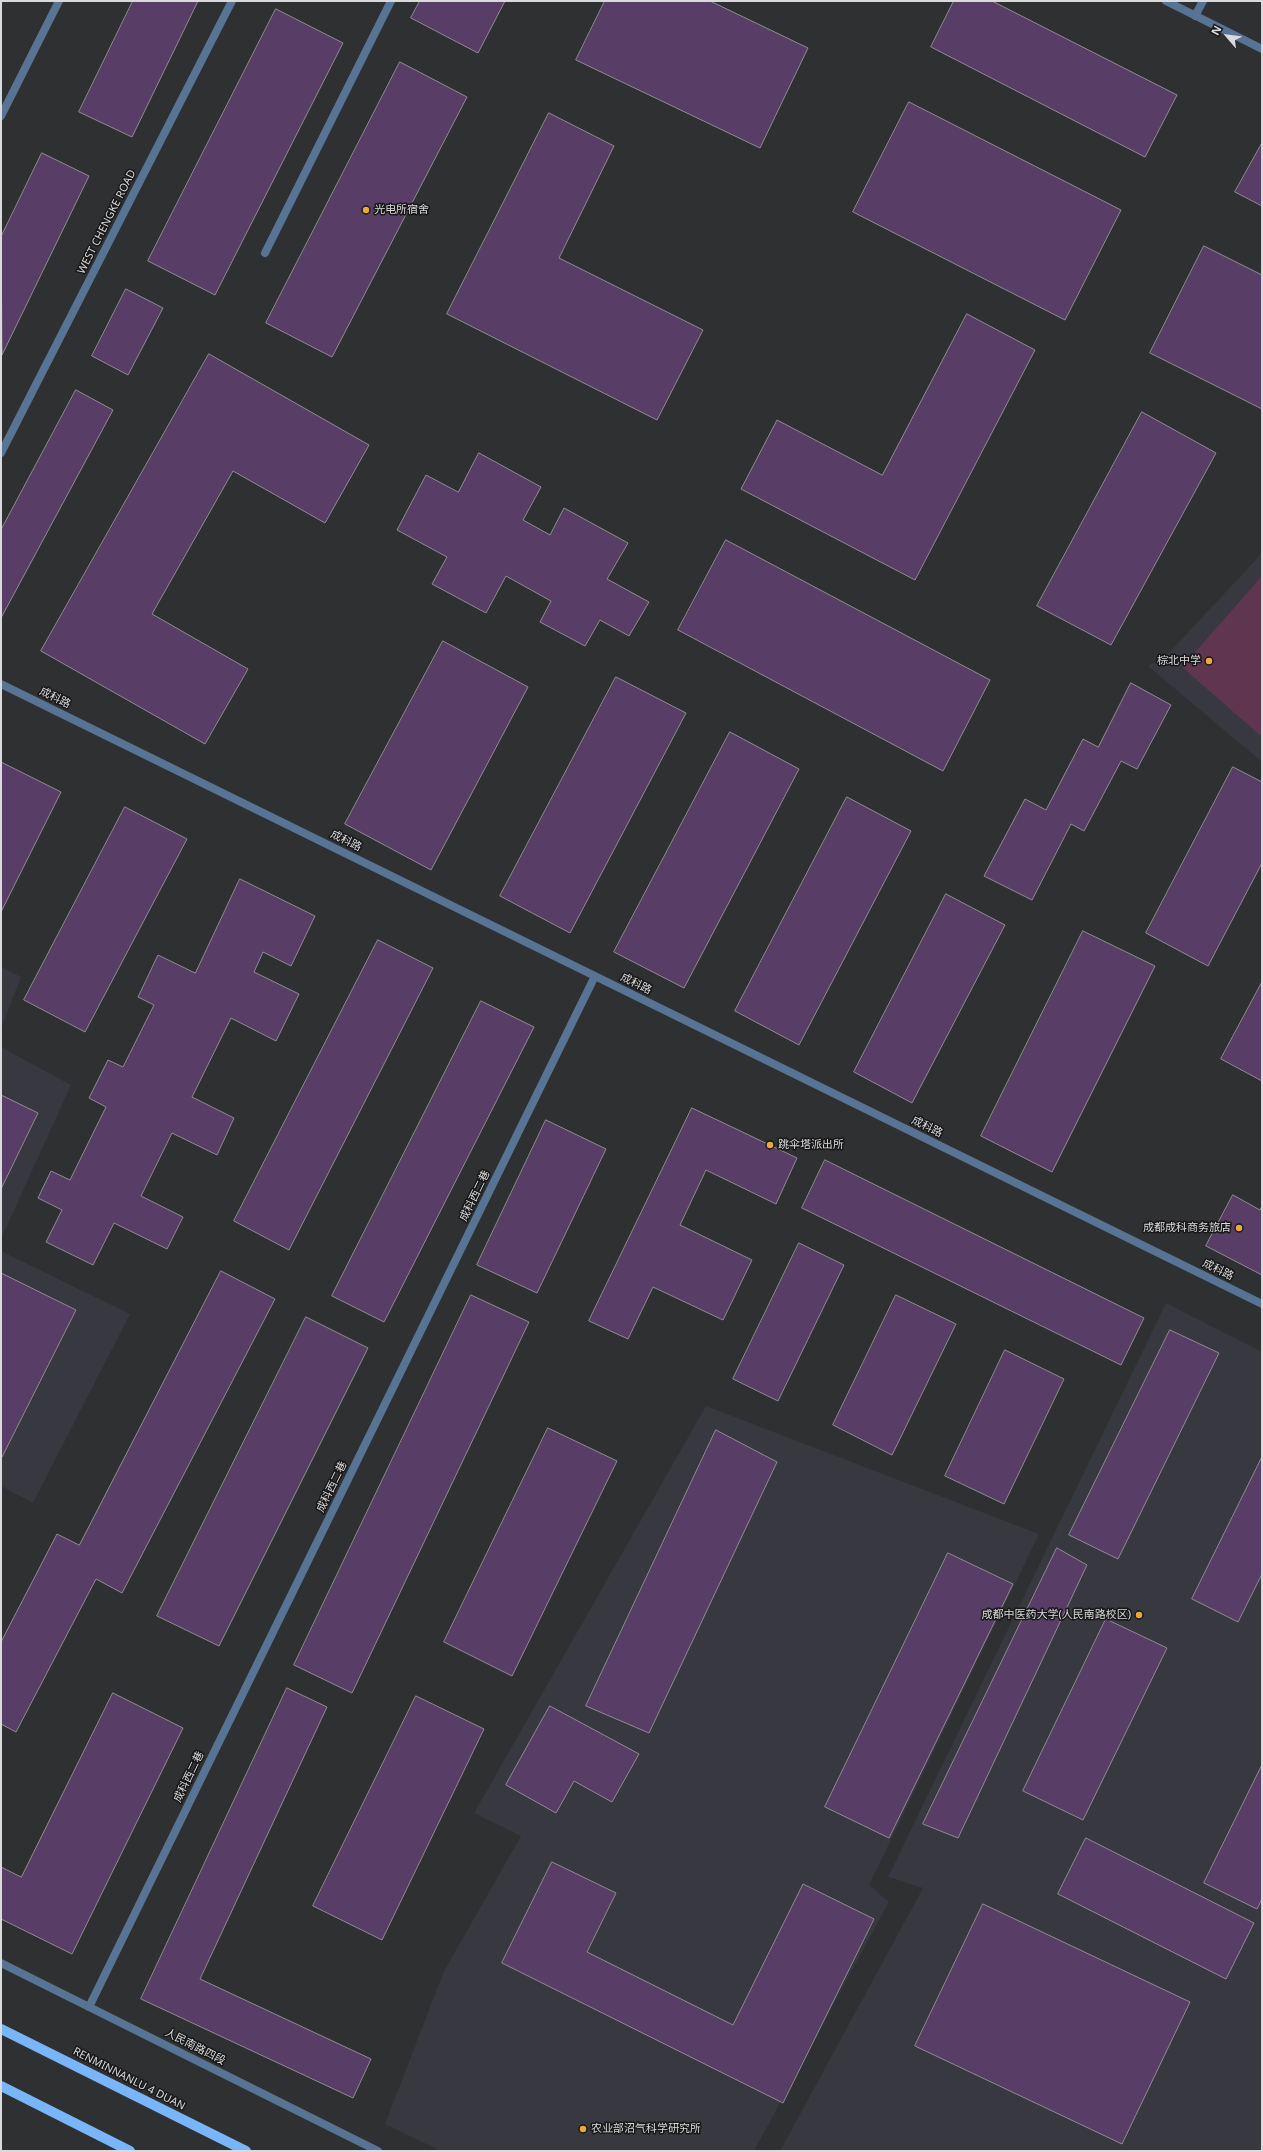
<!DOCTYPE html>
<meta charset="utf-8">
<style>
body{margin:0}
#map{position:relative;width:1263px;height:2152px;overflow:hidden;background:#2f3032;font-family:"Noto Sans",sans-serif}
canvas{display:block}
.frame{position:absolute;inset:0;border:2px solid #dadadc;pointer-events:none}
.north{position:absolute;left:1207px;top:16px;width:40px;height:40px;-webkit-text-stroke:3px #181819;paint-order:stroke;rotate:298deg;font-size:11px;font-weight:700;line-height:16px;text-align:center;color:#dadadc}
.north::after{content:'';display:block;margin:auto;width:14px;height:18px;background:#dadadc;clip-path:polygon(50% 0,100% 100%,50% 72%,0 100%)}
</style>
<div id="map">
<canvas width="1263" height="2152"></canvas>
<div class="frame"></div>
<div class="north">N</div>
</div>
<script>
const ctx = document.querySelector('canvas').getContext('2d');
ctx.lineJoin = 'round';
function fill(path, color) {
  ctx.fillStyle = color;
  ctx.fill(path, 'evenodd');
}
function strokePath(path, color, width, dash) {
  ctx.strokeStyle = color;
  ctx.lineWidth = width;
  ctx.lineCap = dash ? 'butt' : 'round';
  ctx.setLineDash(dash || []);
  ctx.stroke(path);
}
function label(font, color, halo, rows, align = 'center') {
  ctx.font = font + ' "Noto Sans","Noto Sans SC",sans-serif';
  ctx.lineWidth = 3;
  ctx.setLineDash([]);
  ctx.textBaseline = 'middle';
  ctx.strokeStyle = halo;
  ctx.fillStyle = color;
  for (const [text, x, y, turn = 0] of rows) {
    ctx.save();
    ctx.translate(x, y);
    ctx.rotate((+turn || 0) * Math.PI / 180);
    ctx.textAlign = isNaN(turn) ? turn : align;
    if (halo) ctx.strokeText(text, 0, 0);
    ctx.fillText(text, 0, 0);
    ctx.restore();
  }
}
fill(new Path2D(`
 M 1262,553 L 1262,762 L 1148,666 L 1165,657 Z
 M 1,967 L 21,977 L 1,1028 Z
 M 1,1047 L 71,1085 L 1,1239 Z
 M 1,1251 L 130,1314 L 33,1503 L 1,1486 Z
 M 1166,1303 L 1262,1352 L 1262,2151 L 780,2151 L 923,1888 L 888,1877 Z
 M 706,1406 L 1039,1534 L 869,1885 L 889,1902 L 754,2151 L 441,2151 L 385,2124 L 444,1971 L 521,1836 L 474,1813 Z`), '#373840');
fill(new Path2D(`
 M 1262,576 L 1262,737 L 1182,667 Z`), '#60354f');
const building = new Path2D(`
 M 133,1 L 198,1 L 132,137 L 79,112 Z
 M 420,1 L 505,1 L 478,53 L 411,18 Z
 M 605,1 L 710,1 L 808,48 L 760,148 L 576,60 Z
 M 954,1 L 992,1 L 1177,95 L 1145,157 L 931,47 Z
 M 276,9 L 343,43 L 215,295 L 148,261 Z
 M 400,62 L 467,97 L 332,357 L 266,323 Z
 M 909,102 L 1121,210 L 1065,320 L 853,212 Z
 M 549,113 L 614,146 L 559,258 L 703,330 L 657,420 L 447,314 Z
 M 1262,143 L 1262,206 L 1235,192 Z
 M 42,153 L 89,176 L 2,355 L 1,237 Z
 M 1204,246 L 1262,275 L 1262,409 L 1150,353 Z
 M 126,289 L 163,308 L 128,375 L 92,356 Z
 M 967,314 L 1035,350 L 915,580 L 741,489 L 777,420 L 882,475 Z
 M 209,354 L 369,445 L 325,523 L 233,471 L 152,614 L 248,669 L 205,744 L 41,651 Z
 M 76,390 L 113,410 L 1,618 L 1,530 Z
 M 1142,412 L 1216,453 L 1111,645 L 1037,606 Z
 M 479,453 L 541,487 L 523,520 L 550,535 L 564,508 L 628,543 L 607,579 L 649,602 L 629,636 L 600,620 L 585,646 L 540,622 L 551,601 L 506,576 L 486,613 L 432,584 L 447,557 L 397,530 L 426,475 L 458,492 Z
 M 726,540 L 990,680 L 943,771 L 678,630 Z
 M 443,641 L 528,687 L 431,870 L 345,824 Z
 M 616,677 L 686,713 L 570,933 L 500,896 Z
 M 1131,683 L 1171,705 L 1137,769 L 1121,761 L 1084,831 L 1071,824 L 1032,900 L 984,876 L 1025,799 L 1046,810 L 1083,739 L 1098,747 Z
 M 730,732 L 799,769 L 684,988 L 614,952 Z
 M 1,762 L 61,792 L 1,912 Z
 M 1233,767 L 1262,782 L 1262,863 L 1208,966 L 1146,933 Z
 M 847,797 L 911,831 L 799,1045 L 735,1011 Z
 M 125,807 L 187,839 L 85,1032 L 24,1000 Z
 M 240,879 L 315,916 L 291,966 L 263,952 L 254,972 L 299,994 L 276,1041 L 231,1018 L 192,1097 L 234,1118 L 217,1155 L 172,1133 L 141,1196 L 183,1217 L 167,1249 L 114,1223 L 93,1265 L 46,1242 L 62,1210 L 38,1198 L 51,1171 L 70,1180 L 106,1107 L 89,1098 L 108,1060 L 123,1067 L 154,1005 L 138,997 L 158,955 L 195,973 Z
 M 946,894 L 1005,925 L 912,1103 L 854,1072 Z
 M 1083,931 L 1155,966 L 1052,1172 L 981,1136 Z
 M 378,940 L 433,968 L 289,1250 L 234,1221 Z
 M 1262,982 L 1262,1081 L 1221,1059 Z
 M 481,1001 L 534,1027 L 384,1322 L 332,1296 Z
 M 1,1095 L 38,1113 L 1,1189 Z
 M 692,1108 L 797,1158 L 776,1204 L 706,1170 L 680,1225 L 752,1260 L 723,1320 L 653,1287 L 628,1339 L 589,1321 Z
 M 546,1120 L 606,1149 L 537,1293 L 477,1265 Z
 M 825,1160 L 1144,1318 L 1121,1365 L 802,1208 Z
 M 1233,1195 L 1260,1210 L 1262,1206 L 1262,1275 L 1206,1246 Z
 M 799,1243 L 844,1265 L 778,1401 L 733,1379 Z
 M 221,1271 L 275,1299 L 122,1593 L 96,1579 L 16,1732 L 1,1724 L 1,1642 L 57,1534 L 79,1545 Z
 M 1,1273 L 76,1310 L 2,1457 L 1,1456 Z
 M 471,1295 L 529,1322 L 352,1693 L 294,1665 Z
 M 896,1295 L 956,1324 L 892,1455 L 833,1425 Z
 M 306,1317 L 368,1348 L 219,1646 L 157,1616 Z
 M 1170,1330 L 1219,1353 L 1118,1559 L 1069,1535 Z
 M 1005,1350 L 1064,1379 L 1004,1504 L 945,1476 Z
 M 548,1428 L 617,1461 L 512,1676 L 444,1642 Z
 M 716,1430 L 777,1462 L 649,1733 L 586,1706 Z
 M 1262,1457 L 1262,1574 L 1238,1622 L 1192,1599 Z
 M 1057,1548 L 1087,1565 L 958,1838 L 923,1824 Z
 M 948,1553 L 1013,1584 L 889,1838 L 825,1807 Z
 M 1106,1619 L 1167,1648 L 1083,1820 L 1023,1791 Z
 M 287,1688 L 327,1707 L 200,1979 L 371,2059 L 353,2098 L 141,1999 Z
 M 113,1693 L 183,1728 L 72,1954 L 1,1919 L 1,1867 L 21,1877 Z
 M 416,1696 L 484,1729 L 382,1940 L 313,1906 Z
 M 550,1706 L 639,1754 L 612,1802 L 574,1781 L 556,1813 L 506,1785 Z
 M 1262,1765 L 1262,1899 L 1257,1909 L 1204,1883 Z
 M 1086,1838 L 1254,1923 L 1226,1979 L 1058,1894 Z
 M 552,1862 L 616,1893 L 587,1952 L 733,2025 L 803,1884 L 874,1919 L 783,2103 L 502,1963 Z
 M 983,1904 L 1190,2002 L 1122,2144 L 915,2046 Z`);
fill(building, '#583d67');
strokePath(building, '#8e8d8f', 1);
strokePath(new Path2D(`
 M 1166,1 L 1262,49
 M 1195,16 L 1203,1
 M 1,116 L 59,1
 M 265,253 L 391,1
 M 1,453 L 232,1
 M 1,684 L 1262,1304
 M 89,2007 L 595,976`), '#577494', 8);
strokePath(new Path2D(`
 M 1,1963 L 378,2151`), '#577494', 8);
strokePath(new Path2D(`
 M 1,2029 L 246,2151
 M 1,2086 L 130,2151`), '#79b6f9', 10);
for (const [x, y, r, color] of [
 [366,210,4,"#eda83b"],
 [1209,661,4,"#eda83b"],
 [770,1145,4,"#eda83b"],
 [1239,1228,4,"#eda83b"],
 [1139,1615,4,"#eda83b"],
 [583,2129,4,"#eda83b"]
]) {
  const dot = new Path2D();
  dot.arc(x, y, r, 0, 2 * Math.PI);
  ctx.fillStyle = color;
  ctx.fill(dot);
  strokePath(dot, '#181819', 1.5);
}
label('11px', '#dadadc', '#181819', [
 ["光电所宿舍",374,210],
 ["棕北中学",1201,661,"right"],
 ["跳伞塔派出所",778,1145],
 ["成都成科商务旅店",1231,1228,"right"],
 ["成都中医药大学(人民南路校区)",1131,1615,"right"],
 ["农业部沼气科学研究所",591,2129]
], 'left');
label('11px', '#dadadc', '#181819', [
 ["WEST CHENGKE ROAD",107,222,-63],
 ["成科路",55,698,26],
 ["成科路",346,841,26],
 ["成科路",636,984,26],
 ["成科路",927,1127,26],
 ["成科西二巷",475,1196,-64],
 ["成科路",1218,1270,26],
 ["成科西二巷",332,1487,-64],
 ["成科西二巷",189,1777,-64],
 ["人民南路四段",195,2047,27],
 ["RENMINNANLU 4 DUAN",129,2079,27]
]);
</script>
